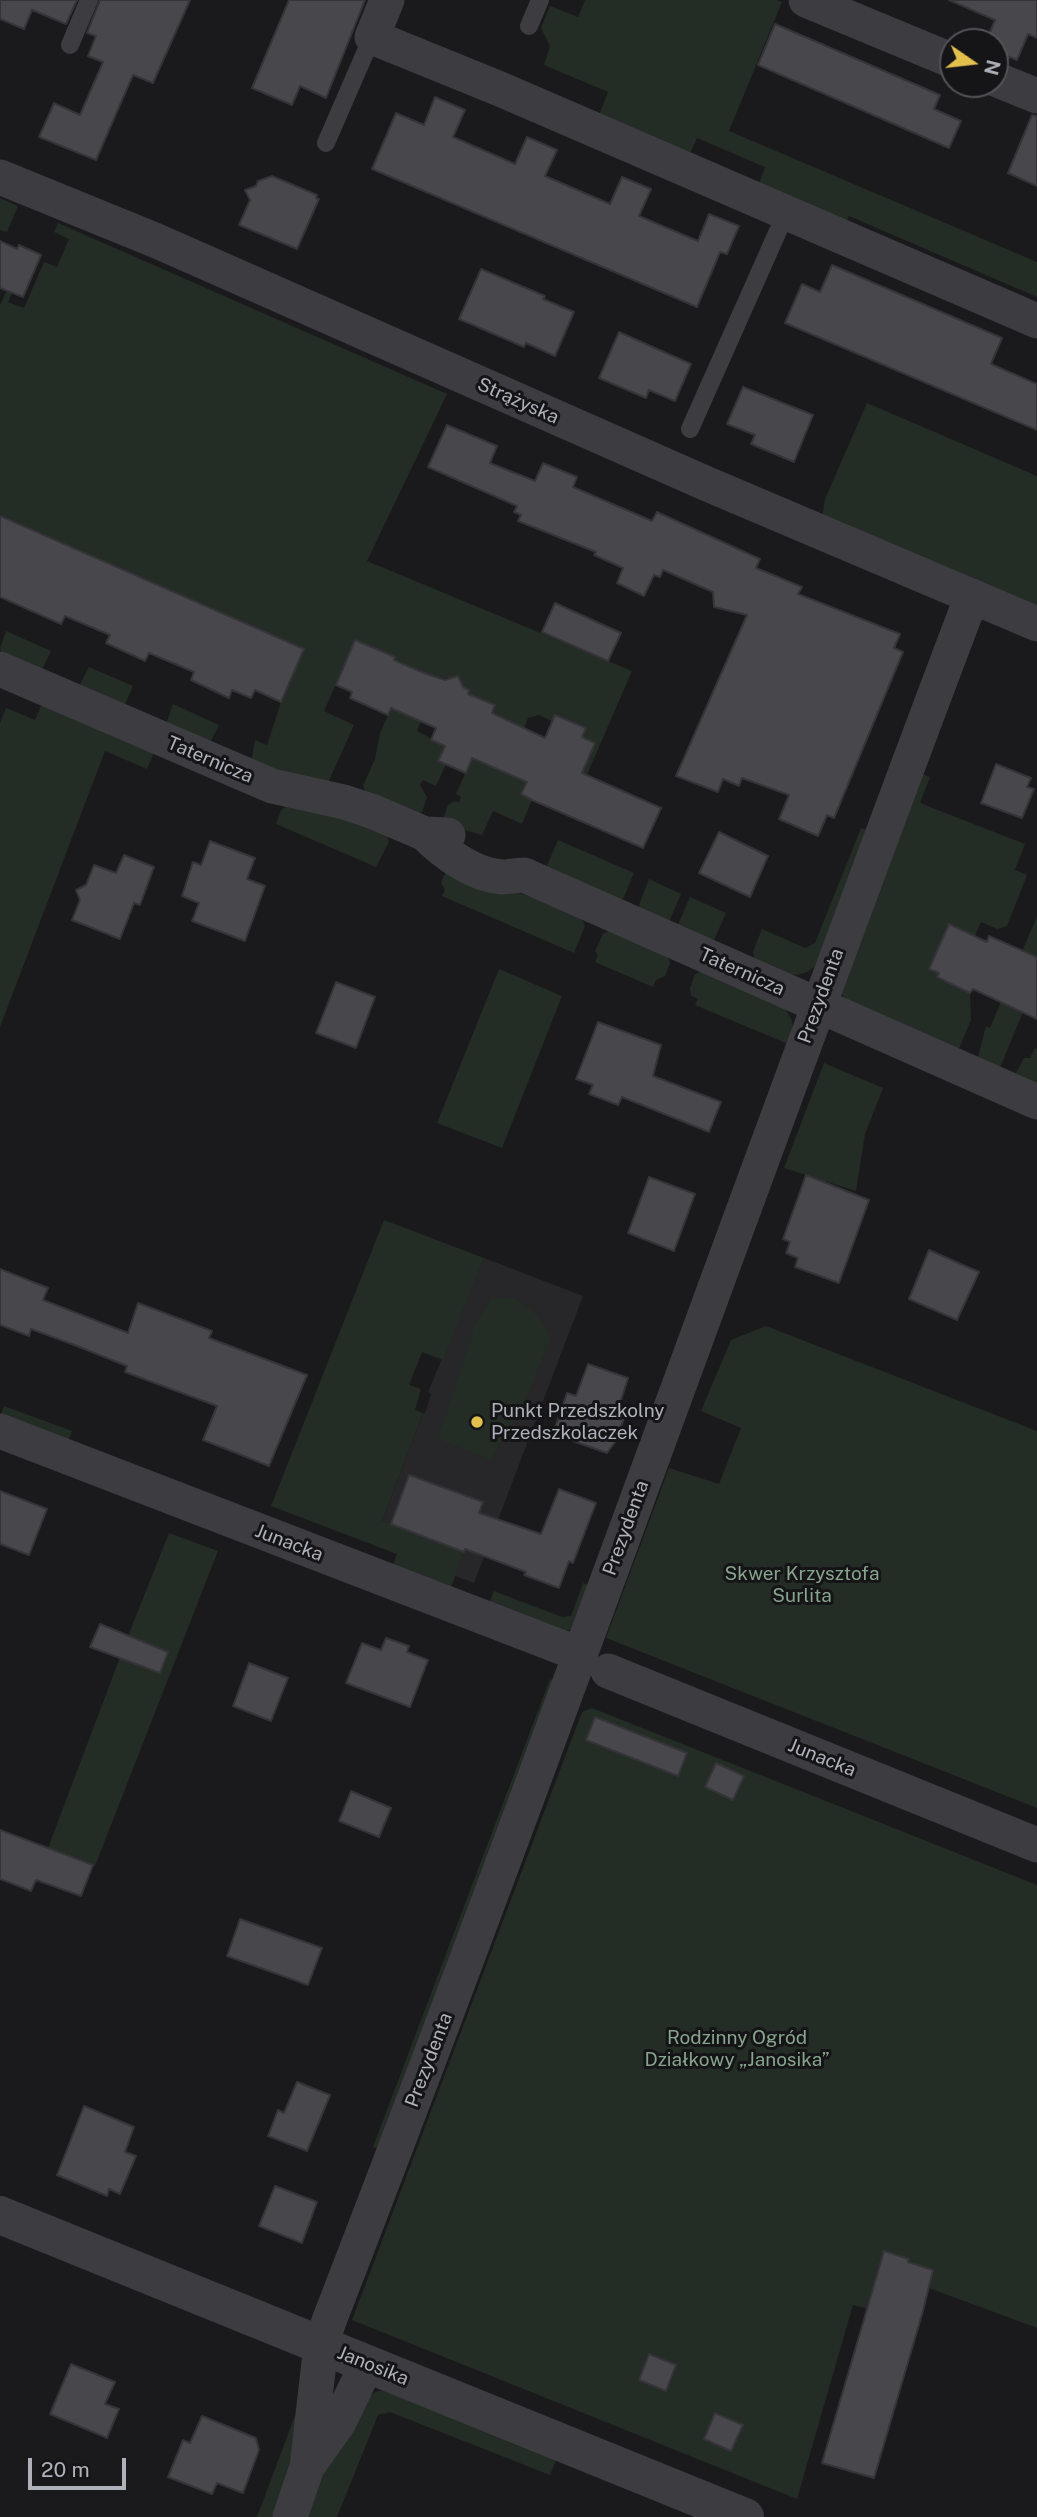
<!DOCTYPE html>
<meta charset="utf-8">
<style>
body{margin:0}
#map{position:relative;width:1037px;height:2517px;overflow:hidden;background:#1a1a1c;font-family:"Public Sans",sans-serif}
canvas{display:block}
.north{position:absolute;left:939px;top:28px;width:70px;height:70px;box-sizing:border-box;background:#151517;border:2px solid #525358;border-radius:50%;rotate:104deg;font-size:19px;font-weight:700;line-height:28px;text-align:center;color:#aeb1ba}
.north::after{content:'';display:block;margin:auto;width:24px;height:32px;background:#e3bf4c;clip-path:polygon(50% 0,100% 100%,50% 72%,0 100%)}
.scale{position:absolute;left:28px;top:2458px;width:98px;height:32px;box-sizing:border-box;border:4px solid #aeb1ba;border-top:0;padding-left:9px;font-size:21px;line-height:24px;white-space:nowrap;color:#aeb1ba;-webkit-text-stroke:5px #151517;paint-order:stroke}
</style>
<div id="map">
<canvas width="1037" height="2517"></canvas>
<div class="north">N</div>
<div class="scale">20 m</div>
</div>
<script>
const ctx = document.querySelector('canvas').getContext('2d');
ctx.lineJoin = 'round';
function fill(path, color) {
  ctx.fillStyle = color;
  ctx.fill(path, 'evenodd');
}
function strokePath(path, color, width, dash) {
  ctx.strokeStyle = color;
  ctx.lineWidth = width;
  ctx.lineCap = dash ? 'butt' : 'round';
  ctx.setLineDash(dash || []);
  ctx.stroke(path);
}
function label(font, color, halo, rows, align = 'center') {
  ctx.font = font + ' "Public Sans",sans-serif';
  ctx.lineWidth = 6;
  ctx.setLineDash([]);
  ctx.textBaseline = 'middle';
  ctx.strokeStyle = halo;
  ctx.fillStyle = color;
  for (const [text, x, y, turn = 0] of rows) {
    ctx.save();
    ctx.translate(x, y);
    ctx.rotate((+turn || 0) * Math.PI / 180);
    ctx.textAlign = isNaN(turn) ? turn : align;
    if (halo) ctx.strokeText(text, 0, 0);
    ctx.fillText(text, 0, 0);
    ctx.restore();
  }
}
fill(new Path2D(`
 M 484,1258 L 583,1296 L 474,1583 L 373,1545 L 423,1413 L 425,1413 L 431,1394 L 428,1392 Z`), '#272629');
fill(new Path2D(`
 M 585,0 L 777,0 L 782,2 L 729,131 L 1037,262 L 1037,297 L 849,216 L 844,227 L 757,189 L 765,167 L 697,138 L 687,160 L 599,115 L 608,92 L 544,65 L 550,46 L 541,28 L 550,6 L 578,17 Z
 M 0,198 L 18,206 L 7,232 L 0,230 Z
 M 58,223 L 447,394 L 367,561 L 632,671 L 569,816 L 564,814 L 595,743 L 582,737 L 585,728 L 555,715 L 552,721 L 539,715 L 528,718 L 515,751 L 527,782 L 521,794 L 532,800 L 522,824 L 493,811 L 482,835 L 445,824 L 443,819 L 448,805 L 454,801 L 459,802 L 461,797 L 456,794 L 495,706 L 468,694 L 460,681 L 452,678 L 439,678 L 417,731 L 445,746 L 438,761 L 446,764 L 436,786 L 423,780 L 420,785 L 427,797 L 422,812 L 416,814 L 366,793 L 363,786 L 375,759 L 380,733 L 409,667 L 394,660 L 395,657 L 356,640 L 324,711 L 354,725 L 328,783 L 251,763 L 255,740 L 267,745 L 281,702 L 303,649 L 0,516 L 0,305 L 9,286 L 14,288 L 8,302 L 24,308 L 44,262 L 57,267 L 69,239 L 54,232 Z
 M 867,403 L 1037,476 L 1037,614 L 821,523 L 825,499 Z
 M 6,631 L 51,651 L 41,672 L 2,655 L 0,648 Z
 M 89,667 L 133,686 L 124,707 L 84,691 L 80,684 Z
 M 43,701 L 155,750 L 147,769 L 105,751 L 0,1027 L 0,723 L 6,708 L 35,720 Z
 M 173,704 L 219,725 L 209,745 L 171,730 L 167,721 Z
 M 915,771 L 930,777 L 920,803 L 1025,844 L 1015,870 L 1027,875 L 1007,926 L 997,929 L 981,922 L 975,936 L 949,924 L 929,968 L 939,973 L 937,978 L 970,993 L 971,1020 L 957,1053 L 847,1001 L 841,993 Z
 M 288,805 L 328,813 L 387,835 L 389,842 L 376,867 L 276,824 L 281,810 Z
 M 861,828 L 870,831 L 819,961 C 800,987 778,970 755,960 L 753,952 L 762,929 L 805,948 L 815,943 Z
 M 558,840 L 634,873 L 623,899 L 616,901 L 545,870 Z
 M 446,871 L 541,900 L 582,918 L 585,926 L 574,953 L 442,896 L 445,890 L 441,882 Z
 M 649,879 L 681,894 L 669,922 L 641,911 L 639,905 Z
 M 690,897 L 726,913 L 713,942 L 677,927 Z
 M 1037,916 L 1037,978 L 999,1070 L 977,1061 L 986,1026 L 990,1028 Z
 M 609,931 L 668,956 L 670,963 L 665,976 L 656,980 L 653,987 L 595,962 L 598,955 L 595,951 L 603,934 Z
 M 499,969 L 562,996 L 502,1148 L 437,1123 Z
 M 702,971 L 779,1004 C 794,1017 796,1026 788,1044 L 695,1005 L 698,999 L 691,996 L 690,988 L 695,974 Z
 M 1035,1048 L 1037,1049 L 1037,1088 L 1014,1077 L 1024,1058 L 1030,1058 Z
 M 824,1063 L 883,1088 L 865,1134 L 856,1191 L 784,1168 Z
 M 384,1220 L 484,1258 L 443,1360 L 422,1352 L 409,1385 L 421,1389 L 415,1410 L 423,1413 L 382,1521 L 464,1552 L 450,1590 L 392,1568 L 397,1554 L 271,1506 Z
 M 508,1297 C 534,1306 537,1315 551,1338 L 519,1415 L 509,1426 L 491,1460 L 437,1439 L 474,1326 L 491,1299 Z
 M 766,1326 L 1037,1431 L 1037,1808 L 606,1638 L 669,1468 L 719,1484 L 741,1428 L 701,1411 L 731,1340 Z
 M 4,1406 L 72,1431 L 67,1444 L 0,1417 Z
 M 169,1533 L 218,1551 L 95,1866 L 48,1848 L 128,1636 Z
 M 583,1583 L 590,1586 L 572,1630 L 564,1631 L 492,1607 L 490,1601 L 494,1591 L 562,1617 L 571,1616 Z
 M 550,1679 L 556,1682 L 380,2149 L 373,2147 Z
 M 592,1708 L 1037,1885 L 1037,2328 L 929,2288 L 930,2284 L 879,2271 L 868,2309 L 853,2305 L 797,2499 L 352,2320 L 582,1712 Z
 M 386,2390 L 557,2458 L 550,2475 L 390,2412 L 378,2415 L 337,2517 L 306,2517 L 322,2467 L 361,2402 L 377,2391 Z
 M 302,2397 L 303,2415 L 275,2517 L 257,2517 Z`), '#242c26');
const building = new Path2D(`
 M 0,0 L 77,0 L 66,24 L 32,10 L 24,29 L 0,19 Z
 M 100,0 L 190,0 L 153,83 L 133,75 L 96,160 L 39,137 L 54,103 L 80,115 L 103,62 L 88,56 L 96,36 L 87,33 Z
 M 289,0 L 365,0 L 326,98 L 300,86 L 292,105 L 252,88 Z
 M 949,0 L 1037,0 L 1037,38 L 1028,34 L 1017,60 L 995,51 L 995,42 L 986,42 L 995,20 Z
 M 775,24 L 940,95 L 934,109 L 961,121 L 949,148 L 758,65 Z
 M 435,97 L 465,110 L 453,137 L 515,164 L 527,137 L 557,150 L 545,176 L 610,204 L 622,177 L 651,189 L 639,216 L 698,241 L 709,214 L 739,226 L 727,254 L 720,252 L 697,307 L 372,169 L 396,113 L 424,125 Z
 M 1032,115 L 1037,116 L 1037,186 L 1008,173 Z
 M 272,176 L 317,195 L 316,198 L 319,199 L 297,249 L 239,225 L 250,200 L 245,190 L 256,186 L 258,181 Z
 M 0,241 L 17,249 L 19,245 L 41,255 L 23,297 L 0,288 Z
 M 832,265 L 1002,338 L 991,364 L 1037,384 L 1037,430 L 785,323 L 802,284 L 820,292 Z
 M 481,269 L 545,296 L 543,299 L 574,312 L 555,356 L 526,343 L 524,347 L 459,319 Z
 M 619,332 L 691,364 L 675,401 L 649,390 L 646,398 L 599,378 Z
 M 743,387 L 813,415 L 794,462 L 751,444 L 755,435 L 727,424 Z
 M 447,425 L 497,446 L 490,463 L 535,481 L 543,463 L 577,477 L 573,487 L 652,521 L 657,512 L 760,559 L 756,568 L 802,587 L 798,594 L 900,634 L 894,648 L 903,652 L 834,818 L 827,815 L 818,836 L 779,819 L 789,795 L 742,778 L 739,786 L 723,779 L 718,792 L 676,776 L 747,615 L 714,607 L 713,592 L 663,570 L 660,577 L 654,575 L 644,596 L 617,583 L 623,568 L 594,555 L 596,552 L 518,521 L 521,515 L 514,512 L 517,506 L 428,467 Z
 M 0,516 L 304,649 L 281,702 L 255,690 L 251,698 L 232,690 L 229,698 L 191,680 L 194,672 L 149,653 L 145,661 L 106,643 L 110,635 L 65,616 L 61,624 L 0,597 Z
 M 555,603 L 621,633 L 608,661 L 542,632 Z
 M 355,640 L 395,657 L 394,660 L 424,673 L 445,680 L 458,676 L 463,687 L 469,690 L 468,694 L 495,705 L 492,713 L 545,738 L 555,715 L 586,728 L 582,737 L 595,743 L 582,773 L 661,808 L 643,848 L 532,800 L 521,794 L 527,782 L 472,758 L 466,773 L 438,761 L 445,746 L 431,740 L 436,728 L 391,708 L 388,715 L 350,698 L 352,692 L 336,685 Z
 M 996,764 L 1031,778 L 1027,787 L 1034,789 L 1022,818 L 981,803 Z
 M 719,832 L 768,856 L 750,897 L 699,873 Z
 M 210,841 L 255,858 L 247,879 L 265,886 L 245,941 L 192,921 L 199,903 L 182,896 L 193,862 L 201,865 Z
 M 124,855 L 154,867 L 140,905 L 134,903 L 120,939 L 72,920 L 80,900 L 76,890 L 86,885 L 94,865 L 116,873 Z
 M 949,924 L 987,942 L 989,936 L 1037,957 L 1037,1019 L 973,989 L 970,993 L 937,977 L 939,973 L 929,969 Z
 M 336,982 L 375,997 L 356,1048 L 316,1033 Z
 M 598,1022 L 661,1045 L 653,1076 L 721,1102 L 709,1132 L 622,1097 L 618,1105 L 589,1094 L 593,1085 L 576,1079 Z
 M 806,1175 L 869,1200 L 839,1283 L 795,1267 L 798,1258 L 786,1253 L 790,1242 L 783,1239 Z
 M 649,1177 L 695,1194 L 674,1251 L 628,1233 Z
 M 929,1250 L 979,1272 L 957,1320 L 909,1299 Z
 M 0,1269 L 48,1288 L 43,1300 L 128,1333 L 138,1303 L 212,1331 L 209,1338 L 307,1375 L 269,1466 L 203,1440 L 217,1406 L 125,1372 L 127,1366 L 77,1346 L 31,1329 L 29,1336 L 0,1325 Z
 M 588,1364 L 628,1378 L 617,1413 L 625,1416 L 615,1442 L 607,1453 L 553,1434 L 567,1393 L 576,1396 Z
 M 409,1475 L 483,1502 L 479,1513 L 541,1534 L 559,1489 L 596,1503 L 573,1563 L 569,1561 L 559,1588 L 524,1575 L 526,1572 L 465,1549 L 464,1552 L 391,1524 Z
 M 0,1491 L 47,1509 L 29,1555 L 0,1544 Z
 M 100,1624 L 168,1652 L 160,1673 L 90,1647 Z
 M 386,1638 L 409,1646 L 407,1652 L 428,1660 L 410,1707 L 346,1683 L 362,1643 L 381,1650 Z
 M 249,1663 L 288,1678 L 271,1721 L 233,1706 Z
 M 595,1717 L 687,1753 L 678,1776 L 586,1740 Z
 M 716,1763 L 744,1776 L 733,1800 L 705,1787 Z
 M 351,1791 L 391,1808 L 379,1837 L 339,1821 Z
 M 0,1830 L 93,1865 L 81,1896 L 36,1880 L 31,1891 L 0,1879 Z
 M 240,1919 L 322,1948 L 308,1985 L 227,1956 Z
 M 297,2082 L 330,2095 L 307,2151 L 268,2136 L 278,2110 L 284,2113 Z
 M 84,2106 L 134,2127 L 125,2152 L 136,2156 L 120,2194 L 109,2189 L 107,2196 L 57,2175 Z
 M 275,2186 L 317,2202 L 302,2243 L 259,2226 Z
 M 884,2251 L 909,2259 L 908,2262 L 933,2270 L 923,2311 L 874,2478 L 822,2463 Z
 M 649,2354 L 676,2365 L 666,2391 L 639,2380 Z
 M 71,2364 L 115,2382 L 105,2404 L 119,2409 L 107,2438 L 50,2414 Z
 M 715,2413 L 743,2425 L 731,2451 L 704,2439 Z
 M 202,2416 L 256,2438 L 259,2450 L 243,2493 L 217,2483 L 212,2494 L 168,2477 L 183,2440 L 190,2443 Z`);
fill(building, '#48474c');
strokePath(building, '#353438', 2);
strokePath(new Path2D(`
 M 529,26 L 540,0
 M 70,45 L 89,0
 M 326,143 L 372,37
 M 690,429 L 786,213`), '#3c3c41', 18);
strokePath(new Path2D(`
 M 387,0 L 372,37 L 500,89 L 1037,321
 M 806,0 L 953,61
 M 995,79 L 1037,96
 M 0,177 L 157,241 L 705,483 L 1037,624
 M 0,669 L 272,786 L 344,802 L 374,812 L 425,834 L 448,835
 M 425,834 C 444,853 473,875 502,877 C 509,877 517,875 524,875 L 1037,1102
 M 0,1431 L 579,1654
 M 608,1671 L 1037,1845
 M 307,2467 L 339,2422 L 367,2364
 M 290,2517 L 307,2467 L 321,2345 L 329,2321 C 551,1749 754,1170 972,596`), '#3c3c41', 35);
strokePath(new Path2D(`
 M 0,2215 L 745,2517`), '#3c3c41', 38);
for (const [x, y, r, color] of [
 [477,1422,7,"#e3bf4c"]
]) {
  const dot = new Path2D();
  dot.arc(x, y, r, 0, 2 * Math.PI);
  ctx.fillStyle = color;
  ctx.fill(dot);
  strokePath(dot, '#151517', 2.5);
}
label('19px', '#aeb1ba', '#151517', [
 ["Strążyska",518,401,24],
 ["Taternicza",210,760,23],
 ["Taternicza",742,972,24],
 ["Prezydenta",821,996,-70],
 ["Prezydenta",626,1528,-70],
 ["Junacka",289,1543,21],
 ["Junacka",822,1758,22],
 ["Prezydenta",429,2060,-69],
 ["Janosika",373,2366,22]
]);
label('19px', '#aeb1ba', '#151517', [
 ["Punkt Przedszkolny",491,1411],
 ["Przedszkolaczek",491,1433]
], 'left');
label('19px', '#87a48c', '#151517', [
 ["Skwer Krzysztofa",802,1574],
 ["Surlita",802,1596],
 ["Rodzinny Ogród",737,2038],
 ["Działkowy „Janosika”",737,2060]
]);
</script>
